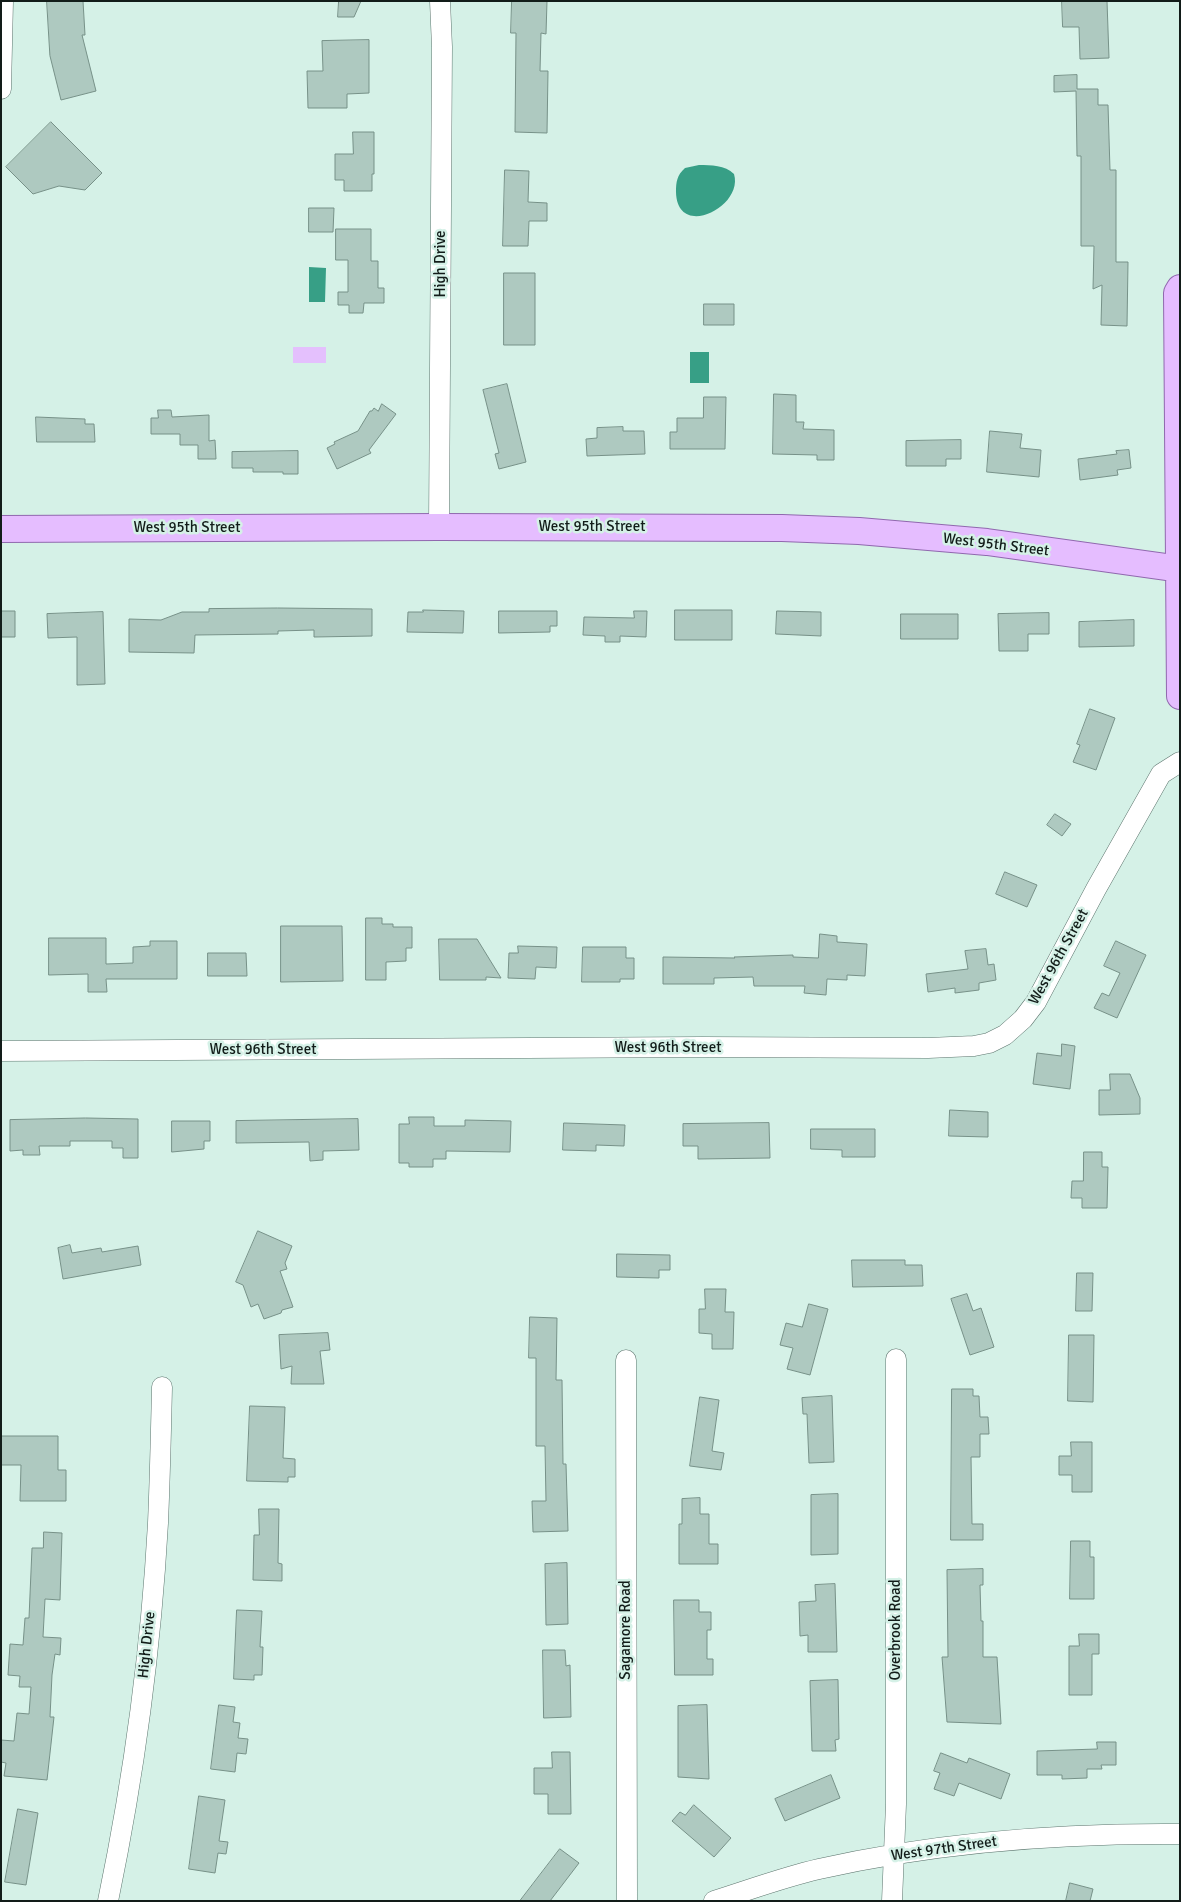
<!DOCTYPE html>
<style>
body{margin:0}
#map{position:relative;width:1181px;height:1902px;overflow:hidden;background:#d5f1e7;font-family:Signika,sans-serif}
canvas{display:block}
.frame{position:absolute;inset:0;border:2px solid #121c19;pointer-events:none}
</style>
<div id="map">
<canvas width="1181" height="1902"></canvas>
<div class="frame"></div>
</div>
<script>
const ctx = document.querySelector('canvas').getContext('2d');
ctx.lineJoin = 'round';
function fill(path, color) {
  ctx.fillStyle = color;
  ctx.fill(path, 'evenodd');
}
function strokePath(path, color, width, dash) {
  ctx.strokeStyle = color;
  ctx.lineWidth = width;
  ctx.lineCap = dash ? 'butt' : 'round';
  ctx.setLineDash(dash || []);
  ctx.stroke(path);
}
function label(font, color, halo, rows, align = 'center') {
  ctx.font = font + ' Signika,sans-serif';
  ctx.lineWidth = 5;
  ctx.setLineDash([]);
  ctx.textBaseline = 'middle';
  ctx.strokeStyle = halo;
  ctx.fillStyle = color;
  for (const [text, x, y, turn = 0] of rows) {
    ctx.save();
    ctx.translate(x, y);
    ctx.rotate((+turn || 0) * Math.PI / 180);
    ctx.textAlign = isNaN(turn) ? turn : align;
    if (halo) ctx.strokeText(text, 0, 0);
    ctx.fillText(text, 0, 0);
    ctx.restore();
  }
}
fill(new Path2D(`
 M 293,347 L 326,347 L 326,363 L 293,363 Z`), '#e4c0fd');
fill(new Path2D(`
 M 699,165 C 711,165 725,165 734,174 C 744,207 677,240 676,192 C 676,182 677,175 685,168 Z
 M 309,267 L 326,268 L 325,302 L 309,302 Z
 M 690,352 L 709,352 L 709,383 L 690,383 Z`), '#379f86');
const building = new Path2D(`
 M 47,1 L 83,1 L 85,35 L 82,35 L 96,91 L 61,100 L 50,56 Z
 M 339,1 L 361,1 L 354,17 L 338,17 Z
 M 512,1 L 547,1 L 546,34 L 541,33 L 540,71 L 548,71 L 547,133 L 515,132 L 516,33 L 511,33 Z
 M 1062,1 L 1107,1 L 1109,58 L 1080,59 L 1079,27 L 1063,27 Z
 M 369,40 L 369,93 L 347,94 L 347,108 L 308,108 L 307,71 L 323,71 L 322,41 Z
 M 1077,75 L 1077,89 L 1098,89 L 1098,105 L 1108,105 L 1110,170 L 1116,170 L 1116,262 L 1128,262 L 1127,326 L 1101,325 L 1102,285 L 1093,289 L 1094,246 L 1081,246 L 1081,156 L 1077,156 L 1076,91 L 1054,92 L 1054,76 Z
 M 51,122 L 102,173 L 85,190 L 59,186 L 33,194 L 6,167 Z
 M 353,132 L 374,132 L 374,174 L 372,174 L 372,191 L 344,191 L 344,180 L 335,180 L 335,154 L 353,154 Z
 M 505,170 L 529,171 L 528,202 L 547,203 L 547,221 L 529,221 L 528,246 L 503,246 Z
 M 309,208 L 334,208 L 333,232 L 309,232 Z
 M 336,229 L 371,229 L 371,261 L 378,261 L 378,288 L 384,288 L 384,303 L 364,303 L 363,313 L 349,313 L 349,305 L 338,305 L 338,292 L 348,292 L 348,260 L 336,260 Z
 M 504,273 L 535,273 L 535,345 L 504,345 Z
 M 704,304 L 734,304 L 734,325 L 704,325 Z
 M 507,384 L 526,462 L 499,469 L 495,454 L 499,453 L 483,390 Z
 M 774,394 L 796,395 L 796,422 L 804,422 L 803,429 L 834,430 L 834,460 L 817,460 L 817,455 L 773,454 Z
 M 704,397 L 726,397 L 725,449 L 670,449 L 670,432 L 677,432 L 677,418 L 703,418 Z
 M 382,404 L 396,414 L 369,450 L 371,453 L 337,469 L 327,448 L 335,444 L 334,442 L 358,431 L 370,411 L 372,411 L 374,408 L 378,411 Z
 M 158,410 L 171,410 L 172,417 L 209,415 L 209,441 L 215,440 L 216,459 L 198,459 L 198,445 L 180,445 L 180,434 L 151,434 L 151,418 L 158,418 Z
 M 36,417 L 85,419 L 85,424 L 94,424 L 95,442 L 37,442 Z
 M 623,427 L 623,431 L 644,431 L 645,454 L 587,456 L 586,439 L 597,438 L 597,428 Z
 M 990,431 L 1022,434 L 1020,448 L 1041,450 L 1039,477 L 987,472 Z
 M 961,440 L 961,459 L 946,459 L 946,466 L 906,466 L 906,441 Z
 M 1129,450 L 1131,468 L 1117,470 L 1118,475 L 1080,480 L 1078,459 L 1117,454 L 1116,451 Z
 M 298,451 L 298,474 L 283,474 L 283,472 L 253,472 L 253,468 L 232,468 L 232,452 Z
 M 278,608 L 372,609 L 372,636 L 314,637 L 314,630 L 278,631 L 278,634 L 195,635 L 194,653 L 129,652 L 129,619 L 161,620 L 182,612 L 209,612 L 209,609 Z
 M 423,610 L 464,611 L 463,633 L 407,632 L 408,612 L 423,612 Z
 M 675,610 L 732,610 L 732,640 L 675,640 Z
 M 1,611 L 15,611 L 15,637 L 1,637 Z
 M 499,611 L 557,611 L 557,626 L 550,626 L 550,632 L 499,633 Z
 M 634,611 L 647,611 L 646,637 L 620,636 L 620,642 L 605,642 L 605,636 L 583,635 L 584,617 L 634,618 Z
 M 777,611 L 821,612 L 821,636 L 776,634 Z
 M 103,612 L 105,684 L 77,685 L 77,637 L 48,638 L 47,614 Z
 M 1049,613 L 1049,634 L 1028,634 L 1028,651 L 999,651 L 998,614 Z
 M 901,614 L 958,614 L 958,639 L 901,639 Z
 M 1134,620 L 1134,646 L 1079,647 L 1079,622 Z
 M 1090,709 L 1115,718 L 1096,770 L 1073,762 L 1080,745 L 1077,744 Z
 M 1055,814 L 1071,824 L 1062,836 L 1047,825 Z
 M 1005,872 L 1037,885 L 1027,907 L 996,894 Z
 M 366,918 L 382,918 L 382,924 L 393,924 L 393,927 L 412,927 L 412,948 L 406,948 L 406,961 L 386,962 L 386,980 L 366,980 Z
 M 281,926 L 342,926 L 343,981 L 281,982 Z
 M 820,934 L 837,936 L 837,942 L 867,944 L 865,976 L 847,975 L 847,980 L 827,979 L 826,995 L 804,993 L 805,986 L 754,986 L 753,977 L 714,978 L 714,984 L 663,984 L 663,957 L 735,958 L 734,957 L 793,955 L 793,957 L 818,958 Z
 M 49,938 L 106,938 L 106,964 L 133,963 L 133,947 L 150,946 L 150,941 L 177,941 L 177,979 L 106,979 L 107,992 L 88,992 L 88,974 L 49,975 Z
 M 439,939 L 477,939 L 501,978 L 486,977 L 486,980 L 440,980 Z
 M 1116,941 L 1146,955 L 1117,1018 L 1094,1008 L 1102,993 L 1109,996 L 1120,973 L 1104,966 Z
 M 518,946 L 557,947 L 556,968 L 536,967 L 535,979 L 508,978 L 509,953 L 518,953 Z
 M 583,947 L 626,947 L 626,958 L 634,958 L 634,979 L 620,979 L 620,982 L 582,982 Z
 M 986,949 L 988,965 L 994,964 L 996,980 L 979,983 L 979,990 L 955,993 L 955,988 L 928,992 L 926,974 L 968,969 L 965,951 Z
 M 208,953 L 246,953 L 247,976 L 208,976 Z
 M 1062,1044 L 1075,1046 L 1070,1089 L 1033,1084 L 1037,1053 L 1061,1056 Z
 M 1110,1074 L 1130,1074 L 1140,1098 L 1140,1114 L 1099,1115 L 1099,1090 L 1110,1090 Z
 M 950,1110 L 988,1112 L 988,1137 L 949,1136 Z
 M 409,1117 L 434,1117 L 434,1126 L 465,1126 L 465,1120 L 511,1121 L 510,1152 L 446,1151 L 446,1159 L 433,1159 L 433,1167 L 409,1167 L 409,1163 L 399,1163 L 399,1124 L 409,1124 Z
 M 86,1118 L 138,1119 L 138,1158 L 123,1158 L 123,1148 L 112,1148 L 112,1141 L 70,1141 L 70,1146 L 39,1146 L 40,1155 L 23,1155 L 23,1150 L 10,1151 L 10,1120 Z
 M 358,1119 L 359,1150 L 323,1151 L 323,1160 L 310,1161 L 309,1142 L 236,1143 L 236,1121 Z
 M 172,1121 L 210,1121 L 210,1141 L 204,1141 L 204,1149 L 172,1152 Z
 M 564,1123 L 625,1125 L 624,1146 L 596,1145 L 596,1151 L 563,1150 Z
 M 769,1123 L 770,1158 L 698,1159 L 698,1146 L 683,1146 L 683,1124 Z
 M 811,1129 L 875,1129 L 875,1157 L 842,1157 L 842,1150 L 811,1149 Z
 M 1084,1152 L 1102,1152 L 1102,1167 L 1108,1167 L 1107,1208 L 1082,1208 L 1082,1198 L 1071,1198 L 1072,1181 L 1083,1181 Z
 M 258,1231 L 292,1246 L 285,1263 L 287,1269 L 280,1271 L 293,1307 L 282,1310 L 281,1313 L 264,1319 L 258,1304 L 251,1307 L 243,1285 L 236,1282 Z
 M 70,1245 L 72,1253 L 101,1248 L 102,1252 L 138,1246 L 141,1265 L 63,1279 L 58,1248 Z
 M 617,1254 L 670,1255 L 670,1270 L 659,1270 L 659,1278 L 617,1277 Z
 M 852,1260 L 905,1260 L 905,1265 L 922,1265 L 923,1286 L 853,1287 Z
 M 1077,1273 L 1093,1273 L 1092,1311 L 1076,1311 Z
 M 705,1289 L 726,1289 L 725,1312 L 734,1312 L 733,1349 L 712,1349 L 712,1334 L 699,1333 L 699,1309 L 705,1309 Z
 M 967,1294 L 973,1311 L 981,1308 L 994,1347 L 970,1355 L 951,1299 Z
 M 809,1304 L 828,1309 L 810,1375 L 787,1369 L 793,1348 L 780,1345 L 786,1323 L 802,1327 Z
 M 530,1317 L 557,1318 L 556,1380 L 562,1380 L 563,1464 L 566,1464 L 568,1531 L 533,1532 L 532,1501 L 546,1501 L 545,1446 L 536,1446 L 536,1358 L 529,1358 Z
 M 328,1333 L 330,1350 L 320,1351 L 324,1384 L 291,1384 L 292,1366 L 281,1369 L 279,1335 Z
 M 1069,1335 L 1094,1335 L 1093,1402 L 1068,1401 Z
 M 952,1389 L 973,1389 L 973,1396 L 979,1396 L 980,1417 L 988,1417 L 989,1434 L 980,1434 L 980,1457 L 971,1457 L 972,1524 L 983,1524 L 983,1540 L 951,1540 Z
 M 832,1396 L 834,1462 L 809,1463 L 807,1414 L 803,1414 L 802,1398 Z
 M 700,1397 L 719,1400 L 712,1451 L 724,1453 L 721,1470 L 690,1466 Z
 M 250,1406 L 285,1407 L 283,1458 L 295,1459 L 295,1477 L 288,1477 L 288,1482 L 247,1481 Z
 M 1,1436 L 58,1436 L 58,1470 L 66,1470 L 66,1501 L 20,1501 L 21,1465 L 1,1465 Z
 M 1071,1442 L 1092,1442 L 1092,1492 L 1072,1492 L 1072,1475 L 1059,1475 L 1059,1456 L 1071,1456 Z
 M 838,1494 L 838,1554 L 811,1555 L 811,1495 Z
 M 700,1498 L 700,1514 L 709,1514 L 709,1544 L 718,1544 L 718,1564 L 679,1564 L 679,1524 L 682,1524 L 682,1499 Z
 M 259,1509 L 279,1509 L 278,1563 L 282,1564 L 282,1581 L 253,1580 L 254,1535 L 259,1535 Z
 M 44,1532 L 62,1533 L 60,1600 L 45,1599 L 43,1637 L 61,1638 L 60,1655 L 55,1654 L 52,1675 L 50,1717 L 54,1717 L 47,1780 L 4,1776 L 6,1763 L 1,1762 L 1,1740 L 14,1741 L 17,1713 L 29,1714 L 31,1687 L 19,1687 L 20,1676 L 8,1675 L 10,1644 L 23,1645 L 25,1618 L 29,1618 L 32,1548 L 43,1548 Z
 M 1071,1541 L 1090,1541 L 1090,1557 L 1094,1557 L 1094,1599 L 1070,1599 Z
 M 567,1563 L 568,1624 L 546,1625 L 545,1564 Z
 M 983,1569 L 983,1585 L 980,1585 L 981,1621 L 983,1621 L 983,1657 L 997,1657 L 1001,1724 L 947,1722 L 942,1657 L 948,1657 L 947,1570 Z
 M 835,1584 L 837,1652 L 808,1652 L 808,1635 L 800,1636 L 799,1602 L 816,1601 L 815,1585 Z
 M 674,1600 L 699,1600 L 699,1612 L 711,1612 L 711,1630 L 707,1630 L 707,1659 L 713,1659 L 713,1675 L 675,1675 Z
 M 237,1610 L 262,1611 L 260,1647 L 263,1647 L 262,1675 L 254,1675 L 254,1680 L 234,1679 Z
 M 1079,1634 L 1099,1634 L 1099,1654 L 1092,1654 L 1092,1695 L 1069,1695 L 1069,1646 L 1079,1646 Z
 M 543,1650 L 565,1650 L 566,1666 L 570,1665 L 571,1717 L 544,1718 Z
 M 838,1680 L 839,1739 L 835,1740 L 836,1751 L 812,1751 L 810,1681 Z
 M 219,1705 L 235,1707 L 233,1722 L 240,1723 L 238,1738 L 248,1739 L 246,1754 L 237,1753 L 235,1772 L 211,1769 Z
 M 707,1705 L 709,1779 L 678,1777 L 678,1706 Z
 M 1097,1742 L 1116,1742 L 1116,1765 L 1101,1765 L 1102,1769 L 1087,1769 L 1087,1778 L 1062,1779 L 1062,1775 L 1037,1775 L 1037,1751 L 1097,1749 Z
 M 552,1752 L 570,1752 L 571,1814 L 548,1814 L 548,1794 L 534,1794 L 534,1768 L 552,1768 Z
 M 941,1753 L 967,1763 L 969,1758 L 1010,1774 L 1001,1799 L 959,1783 L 954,1796 L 934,1789 L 940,1773 L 934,1771 Z
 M 831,1775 L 840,1798 L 785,1821 L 775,1799 Z
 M 199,1796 L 225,1800 L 219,1841 L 228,1842 L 226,1854 L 218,1853 L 215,1873 L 189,1869 Z
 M 694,1805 L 731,1838 L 714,1857 L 672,1821 L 680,1812 L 685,1815 Z
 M 18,1809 L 38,1813 L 26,1885 L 5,1882 Z
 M 560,1849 L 579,1863 L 550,1901 L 520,1901 Z
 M 1070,1883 L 1093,1889 L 1090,1901 L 1066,1901 Z`);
fill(building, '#aec9c0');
strokePath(building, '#779188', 1);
const minor = new Path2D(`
 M 1,89 L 3,1
 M 439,527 L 442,47 L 440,1
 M 1,1051 L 702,1047 L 928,1048 L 974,1046 L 989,1043 L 1005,1035 L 1023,1019 L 1036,1002 L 1096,889 L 1161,774 L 1180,762
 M 626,1360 L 627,1901
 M 108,1901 C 134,1776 151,1650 158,1523 C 160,1477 161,1432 162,1387
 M 714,1901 C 749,1890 784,1877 819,1869 C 938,1842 1059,1833 1180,1834
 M 892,1901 L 896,1804 L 896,1359`);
const major = new Path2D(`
 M 1180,288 L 1177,293 L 1180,696
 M 1,529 L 439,527 L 782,528 L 859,531 L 987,542 L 1180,569`);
strokePath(minor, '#5d756e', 21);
strokePath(major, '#9068ae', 28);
strokePath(minor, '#fff', 20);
strokePath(major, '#e5bdff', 26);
label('15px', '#121c19', '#d5f1e7', [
 ["High Drive",441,264,-90],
 ["West 95th Street",592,527],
 ["West 95th Street",187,528],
 ["West 95th Street",996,545,7],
 ["West 96th Street",1059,957,-61],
 ["West 96th Street",668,1048],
 ["West 96th Street",263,1050],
 ["Sagamore Road",626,1630,-90],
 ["Overbrook Road",896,1630,-90],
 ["High Drive",147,1645,-84],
 ["West 97th Street",944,1849,-8]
]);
</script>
